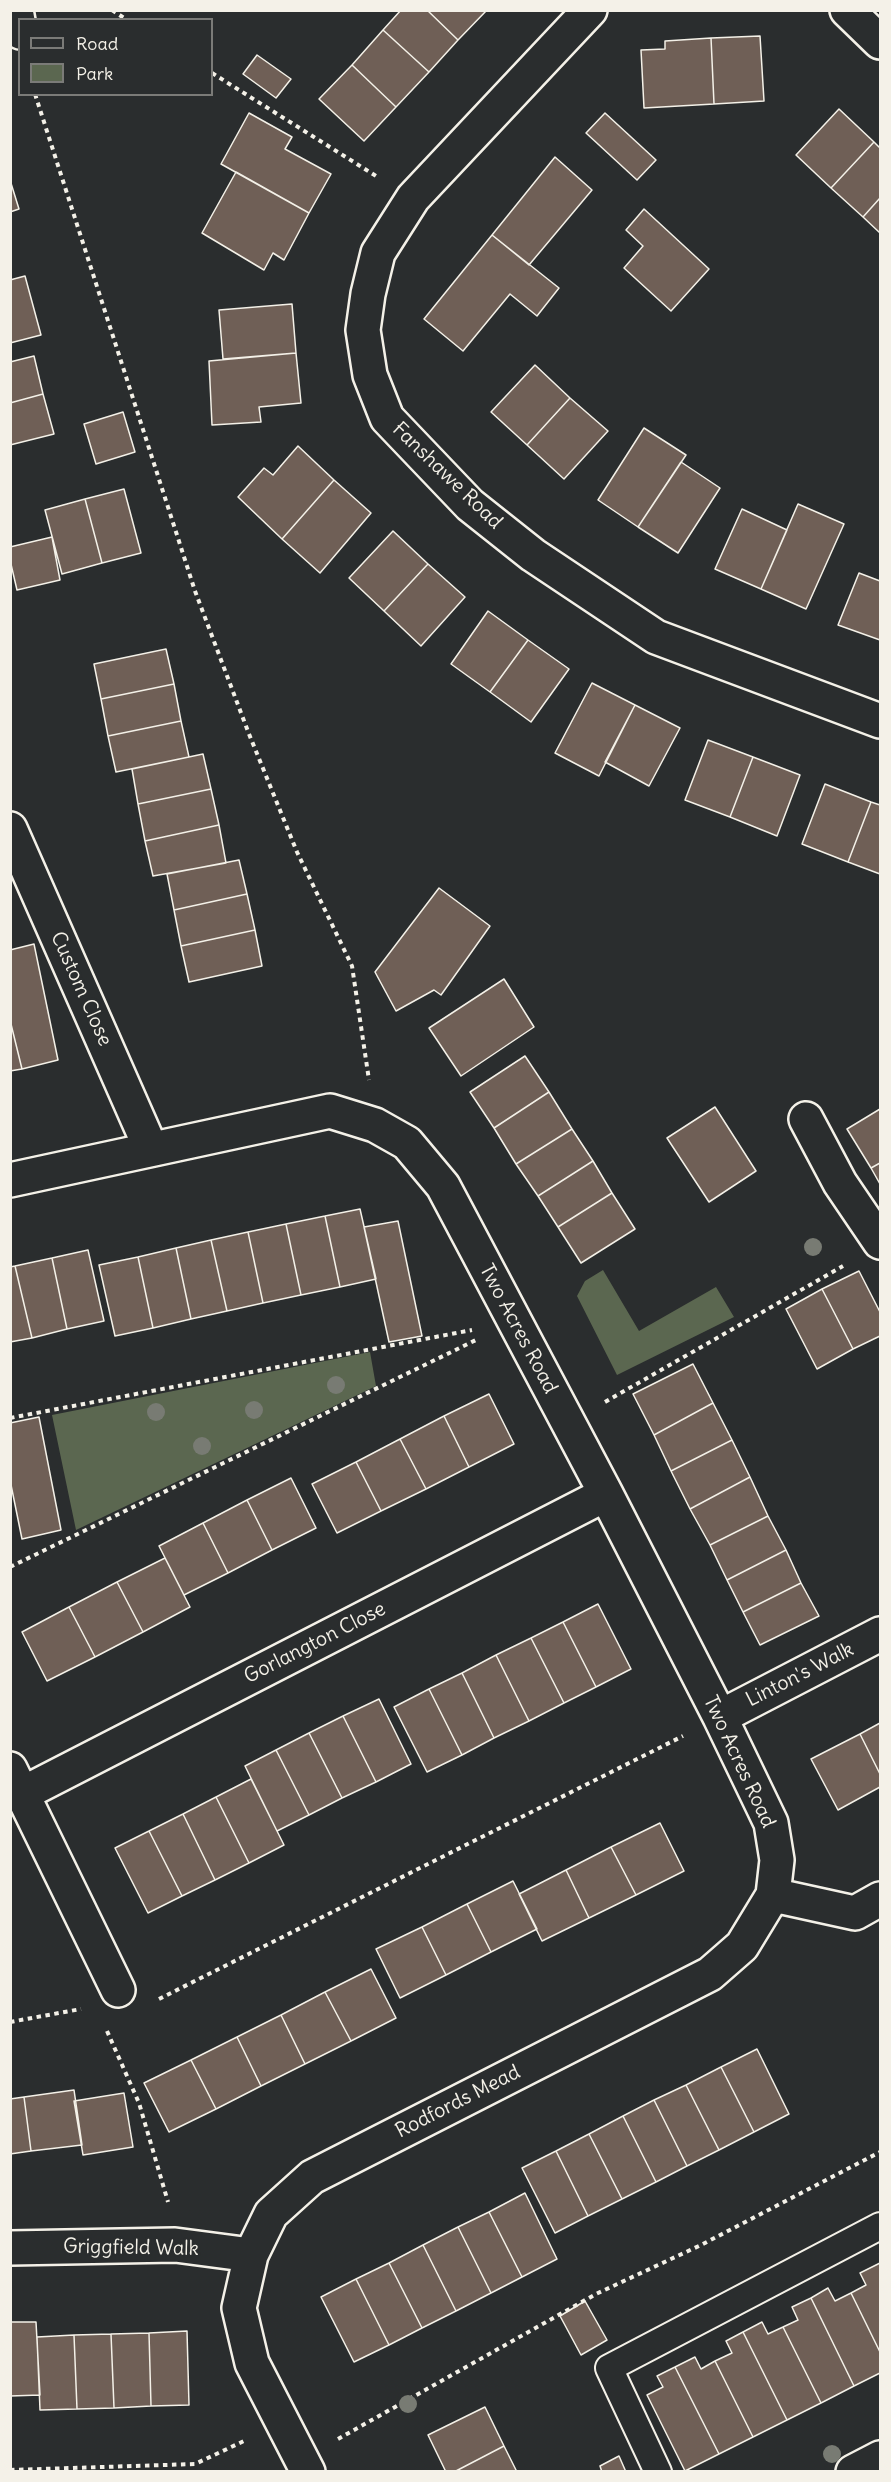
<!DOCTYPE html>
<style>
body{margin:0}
#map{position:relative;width:891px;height:2482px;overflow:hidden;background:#2a2d2e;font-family:Delius,sans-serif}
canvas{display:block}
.frame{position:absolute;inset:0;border:12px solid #f4f1e8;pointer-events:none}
.legend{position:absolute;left:18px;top:18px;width:195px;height:78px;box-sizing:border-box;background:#2a2d2e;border:2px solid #7b7b78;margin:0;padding:8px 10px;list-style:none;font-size:18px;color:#f4f1e8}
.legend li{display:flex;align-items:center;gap:12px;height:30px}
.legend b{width:30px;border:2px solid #7b7b78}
</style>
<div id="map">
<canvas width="891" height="2482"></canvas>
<div class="frame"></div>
<ul class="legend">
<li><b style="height:8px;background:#2a2d2e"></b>Road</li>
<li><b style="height:16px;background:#5b6750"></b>Park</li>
</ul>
</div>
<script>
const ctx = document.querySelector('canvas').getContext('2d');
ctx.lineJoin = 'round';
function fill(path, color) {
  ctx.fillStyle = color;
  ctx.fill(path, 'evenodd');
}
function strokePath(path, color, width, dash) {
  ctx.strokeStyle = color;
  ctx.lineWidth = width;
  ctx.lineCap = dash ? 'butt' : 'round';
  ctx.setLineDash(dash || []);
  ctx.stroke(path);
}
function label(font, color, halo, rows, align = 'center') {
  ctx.font = font + ' Delius,sans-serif';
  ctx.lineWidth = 4.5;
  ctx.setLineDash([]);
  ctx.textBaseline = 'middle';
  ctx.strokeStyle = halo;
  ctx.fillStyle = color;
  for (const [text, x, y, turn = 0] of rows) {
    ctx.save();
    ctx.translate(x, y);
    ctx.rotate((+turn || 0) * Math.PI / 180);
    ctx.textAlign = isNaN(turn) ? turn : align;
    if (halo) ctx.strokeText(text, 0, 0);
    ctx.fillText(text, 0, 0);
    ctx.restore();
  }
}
fill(new Path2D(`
 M 603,1270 L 639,1331 L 716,1287 L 734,1317 L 617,1375 L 577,1296 L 585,1281 Z
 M 370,1352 L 376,1386 L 76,1530 L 52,1415 Z`), '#5b6750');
const building = new Path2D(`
 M 401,10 L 427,10 L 458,40 L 429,72 L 383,30 Z
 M 427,10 L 487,10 L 458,40 Z
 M 383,30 L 429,72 L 396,107 L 352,65 Z
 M 760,36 L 764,101 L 714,104 L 711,38 Z
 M 711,38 L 714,104 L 644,108 L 641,50 L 665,49 L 665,41 Z
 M 257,55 L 291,79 L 276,98 L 243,74 Z
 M 352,65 L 396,107 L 364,141 L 319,99 Z
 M 839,109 L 874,142 L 831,188 L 796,155 Z
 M 249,113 L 292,137 L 285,149 L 331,174 L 309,213 L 221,164 Z
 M 605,113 L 656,160 L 637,180 L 586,133 Z
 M 874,142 L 880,148 L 880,198 L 863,217 L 831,188 Z
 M 555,157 L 592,190 L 529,265 L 492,235 Z
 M 236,172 L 309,213 L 284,260 L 273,253 L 264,270 L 202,233 Z
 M 10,180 L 19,209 L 10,212 Z
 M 880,198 L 880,233 L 863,217 Z
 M 644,209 L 709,269 L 671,311 L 624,268 L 643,246 L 626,230 Z
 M 492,235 L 559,288 L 537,316 L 510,294 L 463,351 L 424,319 Z
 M 25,276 L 41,335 L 10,343 L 10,280 Z
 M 292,304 L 296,353 L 223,359 L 219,310 Z
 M 296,353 L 301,403 L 259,407 L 261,422 L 212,425 L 209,361 Z
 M 34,356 L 43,394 L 10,403 L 10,362 Z
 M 535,365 L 570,398 L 527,445 L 491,412 Z
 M 43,394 L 54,434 L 10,445 L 10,403 Z
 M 570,398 L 608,431 L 564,479 L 527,445 Z
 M 123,412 L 135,452 L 96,464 L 84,424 Z
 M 644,428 L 686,455 L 638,527 L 598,500 Z
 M 298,446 L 334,480 L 282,539 L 238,497 L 264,468 L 273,475 Z
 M 681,462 L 720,488 L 678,553 L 638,527 Z
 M 334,480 L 371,513 L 320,573 L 282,539 Z
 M 124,489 L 141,553 L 102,563 L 85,499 Z
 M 85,499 L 102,563 L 62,574 L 45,510 Z
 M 798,504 L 844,524 L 806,609 L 761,589 Z
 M 742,509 L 787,530 L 761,589 L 715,569 Z
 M 393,531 L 428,564 L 384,611 L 349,578 Z
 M 52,537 L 60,580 L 17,590 L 10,560 L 10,547 Z
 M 428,564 L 465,597 L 421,646 L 384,611 Z
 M 859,573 L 880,581 L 880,640 L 838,625 Z
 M 488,611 L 528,640 L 490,692 L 451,664 Z
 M 528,640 L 569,669 L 531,722 L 490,692 Z
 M 166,649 L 174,684 L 101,699 L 94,664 Z
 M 592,683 L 635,705 L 599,776 L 555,753 Z
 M 174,684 L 181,721 L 108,736 L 101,699 Z
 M 635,705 L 680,728 L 649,786 L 605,762 Z
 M 181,721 L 189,757 L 116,772 L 108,736 Z
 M 708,740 L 753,757 L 730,817 L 685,800 Z
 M 203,754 L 211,789 L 138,804 L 132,769 Z
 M 753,757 L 800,775 L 777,836 L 730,817 Z
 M 825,784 L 871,802 L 848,862 L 802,844 Z
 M 211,789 L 219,825 L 145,841 L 138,804 Z
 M 871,802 L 880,805 L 880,874 L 848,862 Z
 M 219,825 L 226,863 L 153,876 L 145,841 Z
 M 239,860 L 247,894 L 174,910 L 167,874 Z
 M 439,888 L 490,926 L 441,995 L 434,990 L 396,1011 L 375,972 Z
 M 247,894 L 255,930 L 181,946 L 174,910 Z
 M 255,930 L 262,966 L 189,982 L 181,946 Z
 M 34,944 L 58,1060 L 22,1069 L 10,1020 L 10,950 Z
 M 504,979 L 534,1027 L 461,1076 L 429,1028 Z
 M 10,1020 L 22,1069 L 10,1071 Z
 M 525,1056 L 549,1092 L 494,1128 L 470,1092 Z
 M 549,1092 L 572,1129 L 516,1164 L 494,1128 Z
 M 715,1107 L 756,1171 L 709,1202 L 667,1138 Z
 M 880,1109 L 880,1163 L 871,1168 L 847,1129 Z
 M 572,1129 L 593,1161 L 538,1196 L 516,1164 Z
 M 593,1161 L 612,1193 L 558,1227 L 538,1196 Z
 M 880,1163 L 880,1184 L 871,1168 Z
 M 612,1193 L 635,1229 L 581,1263 L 558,1227 Z
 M 360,1209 L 376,1279 L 340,1287 L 325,1216 Z
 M 325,1216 L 340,1287 L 301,1295 L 286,1224 Z
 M 398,1221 L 422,1336 L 389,1342 L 364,1227 Z
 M 286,1224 L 301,1295 L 263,1303 L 248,1232 Z
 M 248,1232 L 263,1303 L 227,1311 L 211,1240 Z
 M 211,1240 L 227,1311 L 191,1319 L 176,1248 Z
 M 176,1248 L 191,1319 L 153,1328 L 138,1257 Z
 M 88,1250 L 104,1321 L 67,1329 L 52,1258 Z
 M 138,1257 L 153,1328 L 115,1336 L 99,1265 Z
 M 52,1258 L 67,1329 L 32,1338 L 15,1266 Z
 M 15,1266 L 32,1338 L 10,1342 L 10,1267 Z
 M 859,1271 L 880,1312 L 880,1336 L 853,1349 L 822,1289 Z
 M 822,1289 L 853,1349 L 817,1369 L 786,1309 Z
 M 693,1364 L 713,1403 L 654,1435 L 633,1394 Z
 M 489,1394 L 514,1444 L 469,1467 L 444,1416 Z
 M 713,1403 L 732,1440 L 671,1471 L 654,1435 Z
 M 444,1416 L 469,1467 L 426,1489 L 400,1439 Z
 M 39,1417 L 61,1530 L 22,1539 L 10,1480 L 10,1423 Z
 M 400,1439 L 426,1489 L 381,1511 L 356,1462 Z
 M 732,1440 L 750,1477 L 690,1509 L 671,1471 Z
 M 356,1462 L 381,1511 L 337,1533 L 312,1484 Z
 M 750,1477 L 768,1516 L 710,1545 L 690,1509 Z
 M 291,1478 L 316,1528 L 272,1550 L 247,1500 Z
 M 247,1500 L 272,1550 L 228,1573 L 203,1523 Z
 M 768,1516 L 786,1550 L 727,1580 L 710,1545 Z
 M 203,1523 L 228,1573 L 184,1595 L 159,1546 Z
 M 786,1550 L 801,1583 L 743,1612 L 727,1580 Z
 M 165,1558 L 190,1607 L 143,1632 L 117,1582 Z
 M 117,1582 L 143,1632 L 95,1657 L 69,1607 Z
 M 801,1583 L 819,1616 L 760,1645 L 743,1612 Z
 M 598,1604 L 631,1669 L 596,1687 L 563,1622 Z
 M 69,1607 L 95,1657 L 47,1681 L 22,1632 Z
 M 563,1622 L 596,1687 L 564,1703 L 531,1638 Z
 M 531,1638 L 564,1703 L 529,1721 L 496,1655 Z
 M 496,1655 L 529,1721 L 494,1738 L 462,1673 Z
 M 462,1673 L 494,1738 L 462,1755 L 429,1689 Z
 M 429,1689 L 462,1755 L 427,1772 L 394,1707 Z
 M 379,1699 L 411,1764 L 376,1782 L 343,1716 Z
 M 343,1716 L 376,1782 L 342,1798 L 309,1733 Z
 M 880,1723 L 880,1774 L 860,1734 Z
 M 309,1733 L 342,1798 L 309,1815 L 276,1750 Z
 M 860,1734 L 880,1774 L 880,1787 L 838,1810 L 811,1759 Z
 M 276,1750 L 309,1815 L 277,1831 L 245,1766 Z
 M 251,1779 L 284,1845 L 249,1863 L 216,1797 Z
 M 216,1797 L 249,1863 L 215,1880 L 183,1814 Z
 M 183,1814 L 215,1880 L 182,1896 L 149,1831 Z
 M 660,1823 L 684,1871 L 636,1895 L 611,1847 Z
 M 149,1831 L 182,1896 L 148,1913 L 115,1848 Z
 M 611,1847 L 636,1895 L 589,1918 L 566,1870 Z
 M 566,1870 L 589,1918 L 542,1941 L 519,1894 Z
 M 513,1881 L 537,1929 L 491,1952 L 467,1904 Z
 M 467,1904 L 491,1952 L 446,1975 L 422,1927 Z
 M 422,1927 L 446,1975 L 400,1998 L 376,1949 Z
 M 371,1969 L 396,2018 L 351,2041 L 325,1992 Z
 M 325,1992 L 351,2041 L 305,2064 L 281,2015 Z
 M 281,2015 L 305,2064 L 261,2086 L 237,2037 Z
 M 237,2037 L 261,2086 L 216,2109 L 191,2060 Z
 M 757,2049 L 789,2114 L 754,2132 L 721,2067 Z
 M 191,2060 L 216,2109 L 169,2132 L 144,2083 Z
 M 721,2067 L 754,2132 L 719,2150 L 686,2085 Z
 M 686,2085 L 719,2150 L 687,2166 L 654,2100 Z
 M 74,2090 L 82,2145 L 31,2151 L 24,2097 Z
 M 124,2093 L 133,2147 L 83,2155 L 74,2101 Z
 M 24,2097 L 31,2151 L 10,2154 L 10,2099 Z
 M 654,2100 L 687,2166 L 656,2182 L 623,2116 Z
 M 623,2116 L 656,2182 L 622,2199 L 589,2134 Z
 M 589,2134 L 622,2199 L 588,2216 L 556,2151 Z
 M 556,2151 L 588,2216 L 555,2233 L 522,2168 Z
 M 525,2193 L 557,2259 L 522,2277 L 489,2212 Z
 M 489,2212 L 522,2277 L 491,2293 L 458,2227 Z
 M 458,2227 L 491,2293 L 456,2311 L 423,2245 Z
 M 423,2245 L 456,2311 L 422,2328 L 389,2263 Z
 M 389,2263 L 422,2328 L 389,2345 L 356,2279 Z
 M 880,2263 L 880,2352 L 851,2293 L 866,2285 L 860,2273 Z
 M 356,2279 L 389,2345 L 354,2362 L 321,2297 Z
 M 828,2288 L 835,2301 L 851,2293 L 880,2352 L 880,2373 L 854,2386 L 811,2298 Z
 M 811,2298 L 854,2386 L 821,2403 L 783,2327 L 798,2320 L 792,2307 Z
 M 585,2301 L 607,2340 L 581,2355 L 560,2316 Z
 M 10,2322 L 36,2322 L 40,2395 L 10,2396 Z
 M 762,2322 L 768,2334 L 783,2327 L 821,2403 L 787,2420 L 743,2332 Z
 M 187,2331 L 189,2405 L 151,2406 L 149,2333 Z
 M 743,2332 L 787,2420 L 753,2437 L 715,2361 L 732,2353 L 726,2341 Z
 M 149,2333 L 151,2406 L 114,2408 L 111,2334 Z
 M 111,2334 L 114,2408 L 77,2409 L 74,2335 Z
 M 74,2335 L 77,2409 L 40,2410 L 37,2337 Z
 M 695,2357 L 701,2369 L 715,2361 L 753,2437 L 719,2454 L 675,2367 Z
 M 675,2367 L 719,2454 L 685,2471 L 647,2395 L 663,2387 L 657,2376 Z
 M 485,2407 L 504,2446 L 454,2472 L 446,2472 L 428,2435 Z
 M 504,2446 L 517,2472 L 454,2472 Z
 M 619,2456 L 626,2472 L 602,2472 L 600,2466 Z`);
fill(building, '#6f5f56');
strokePath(building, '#f4f1e8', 1.5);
const service = new Path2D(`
 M 658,2472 L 609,2368 L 880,2226`);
const minor = new Path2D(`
 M 16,10 L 20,32
 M 590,10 L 413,198 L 378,253 L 368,294 L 363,330 L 370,375 L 387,418 L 470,505 L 533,555 L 656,637 L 880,721
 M 10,829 L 151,1149
 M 806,1119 L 840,1183 L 880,1242
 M 10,1180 L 330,1111 L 375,1125 L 407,1143 L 443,1186 L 606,1494 L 720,1717 L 771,1823 L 777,1860 L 773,1895
 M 720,1717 L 880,1634
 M 10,1769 L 118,1990
 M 24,1793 L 606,1494
 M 10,2248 L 175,2245 L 251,2255
 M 308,2472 L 252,2363 L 239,2308 L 251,2255 L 271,2214 L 312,2177 L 710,1974 L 742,1946 L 773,1895 L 855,1913 L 880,1899
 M 853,2472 L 880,2458`);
const tertiary = new Path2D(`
 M 847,10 L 880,42`);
strokePath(service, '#f4f1e8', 30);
strokePath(minor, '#f4f1e8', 38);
strokePath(tertiary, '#f4f1e8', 38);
strokePath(new Path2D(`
 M 112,10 L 127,20
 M 212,73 L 376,176
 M 35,94 L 195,591 L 249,734 L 297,852 L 352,966 L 369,1080
 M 605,1402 L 843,1266
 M 10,1418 L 472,1330
 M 10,1567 L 478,1339
 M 159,1999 L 683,1736
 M 10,2022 L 81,2009
 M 107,2031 L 139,2103 L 168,2202
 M 338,2439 L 596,2294 L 701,2245 L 880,2152
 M 10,2470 L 195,2464 L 244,2441`), '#f4f1e8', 4, [4.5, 4.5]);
strokePath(service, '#2a2d2e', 26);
strokePath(minor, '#2a2d2e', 33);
strokePath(tertiary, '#2a2d2e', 33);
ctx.fillStyle = '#787b73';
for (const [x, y] of [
 [813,1247],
 [336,1385],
 [254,1410],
 [156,1412],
 [202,1446],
 [408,2404],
 [832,2454]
]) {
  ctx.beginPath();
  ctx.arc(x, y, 9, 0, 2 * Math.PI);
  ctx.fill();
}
label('20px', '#f4f1e8', '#2a2d2e', [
 ["Fanshawe Road",447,476,44],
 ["Custom Close",81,989,66],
 ["Two Acres Road",518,1329,62],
 ["Gorlangton Close",315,1643,-27],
 ["Linton's Walk",800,1675,-27],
 ["Two Acres Road",739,1762,65],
 ["Rodfords Mead",458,2102,-27],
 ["Griggfield Walk",131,2248,1]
]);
</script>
